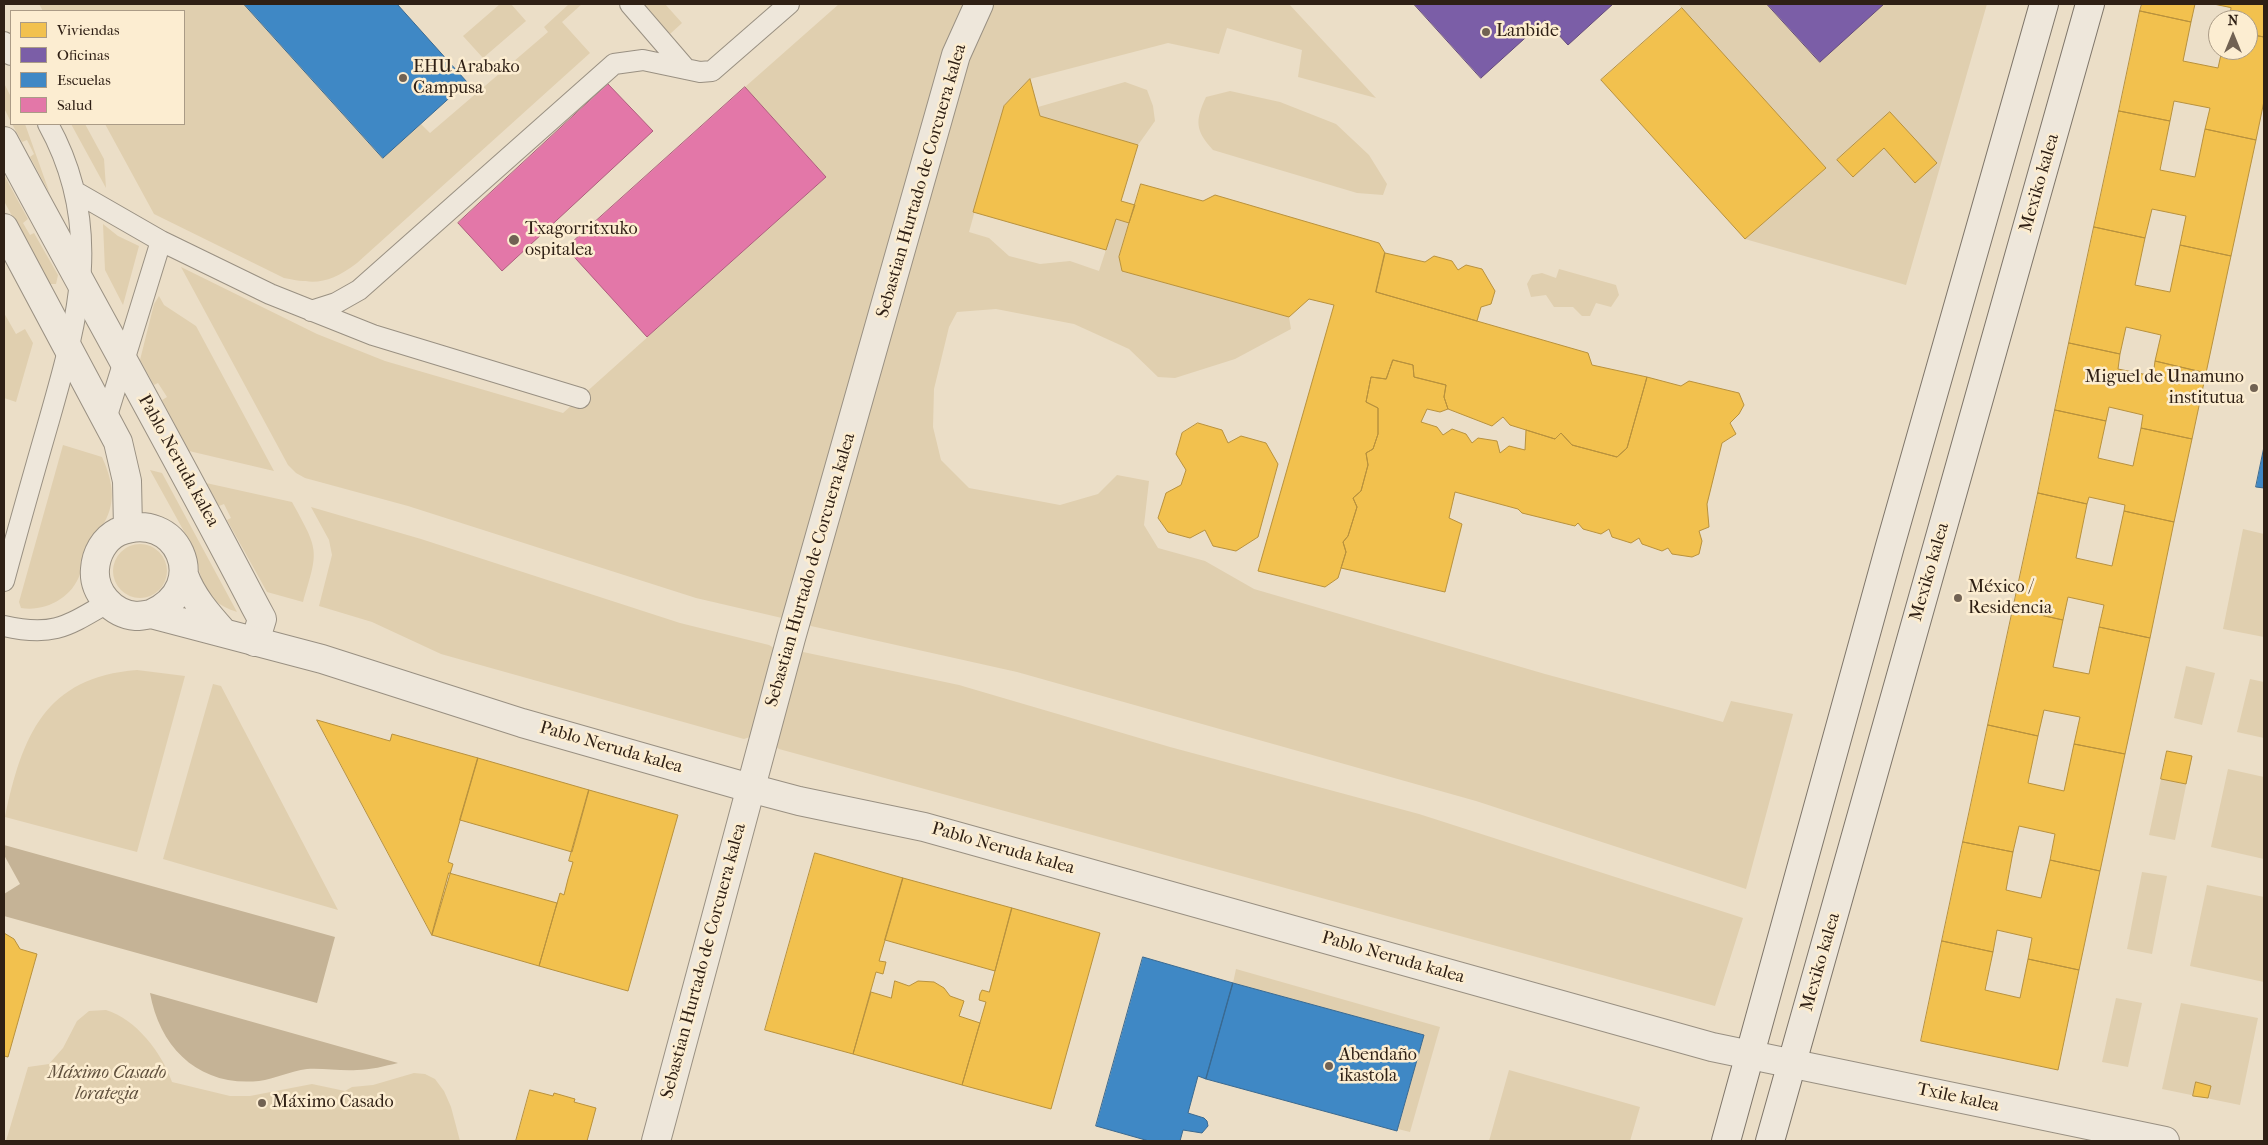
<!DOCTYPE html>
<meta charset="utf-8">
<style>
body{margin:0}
#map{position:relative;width:2268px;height:1145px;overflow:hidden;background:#ebdec7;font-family:"IM FELL French Canon",serif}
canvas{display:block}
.frame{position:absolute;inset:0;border:5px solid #2f2015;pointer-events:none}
.legend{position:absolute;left:10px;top:10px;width:175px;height:115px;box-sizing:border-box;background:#fcedd1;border:1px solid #aa9b86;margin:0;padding:6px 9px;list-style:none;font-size:15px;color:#2f2015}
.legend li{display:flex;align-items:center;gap:10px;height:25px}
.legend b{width:25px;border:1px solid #aa9b86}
.north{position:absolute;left:2208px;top:10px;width:50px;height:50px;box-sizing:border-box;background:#fcedd1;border:1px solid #aa9b86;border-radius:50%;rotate:0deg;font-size:14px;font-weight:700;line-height:20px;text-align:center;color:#2f2015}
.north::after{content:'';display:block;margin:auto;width:18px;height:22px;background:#716253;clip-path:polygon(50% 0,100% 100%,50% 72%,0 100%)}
</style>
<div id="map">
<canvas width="2268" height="1145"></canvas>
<div class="frame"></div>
<ul class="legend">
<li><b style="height:14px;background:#f2c14e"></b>Viviendas</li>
<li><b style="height:14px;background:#7b5ea7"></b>Oficinas</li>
<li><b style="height:14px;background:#3f88c5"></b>Escuelas</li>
<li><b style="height:14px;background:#e377a8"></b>Salud</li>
</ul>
<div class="north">N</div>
</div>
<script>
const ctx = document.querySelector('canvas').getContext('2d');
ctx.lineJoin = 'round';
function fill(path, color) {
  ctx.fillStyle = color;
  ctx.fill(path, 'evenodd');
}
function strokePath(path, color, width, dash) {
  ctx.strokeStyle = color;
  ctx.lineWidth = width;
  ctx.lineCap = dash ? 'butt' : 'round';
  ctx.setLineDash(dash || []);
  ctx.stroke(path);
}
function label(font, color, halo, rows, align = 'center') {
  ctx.font = font + ' "IM FELL French Canon",serif';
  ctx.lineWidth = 5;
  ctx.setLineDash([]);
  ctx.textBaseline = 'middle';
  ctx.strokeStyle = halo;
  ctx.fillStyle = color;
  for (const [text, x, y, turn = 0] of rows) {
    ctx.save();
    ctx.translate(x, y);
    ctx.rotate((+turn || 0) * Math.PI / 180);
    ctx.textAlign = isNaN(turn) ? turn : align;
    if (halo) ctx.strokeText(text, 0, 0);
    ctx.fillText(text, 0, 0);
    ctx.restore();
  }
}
fill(new Path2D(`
 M 39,4 L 244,4 L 383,158 L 421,124 L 430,133 L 548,32 L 544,27 L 569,4 L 582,4 L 562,22 L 590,53 L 357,263 C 330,283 318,285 284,278 L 154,214 L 105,124 L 184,124 L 184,11 L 43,11 Z
 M 500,4 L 511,4 L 526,21 L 483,58 L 463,36 Z
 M 643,4 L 665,4 L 682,23 L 670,34 Z
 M 839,4 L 967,4 L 785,615 L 782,618 L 696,598 L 408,506 L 305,478 L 296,473 L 288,465 L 181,267 L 317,334 L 385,361 L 563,413 L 826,177 L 745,87 Z
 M 993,4 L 1289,4 L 1376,98 L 1298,77 L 1302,50 L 1227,28 L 1219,54 L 1168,43 L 1030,79 L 1004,106 L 969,232 L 989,238 L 1009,256 L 1040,264 L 1070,261 L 1099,271 L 1116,219 L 1129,223 L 1119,257 L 1122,271 L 1289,317 L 1291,329 L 1235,359 L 1175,378 L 1158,377 L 1129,349 L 1074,324 L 996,309 L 957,312 L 949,327 L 934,389 L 933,427 L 941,460 L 969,488 L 1060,505 L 1098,494 L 1117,475 L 1149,481 L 1144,525 L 1158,548 L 1205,561 L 1254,589 L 1545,674 L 1723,722 L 1731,701 L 1793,714 L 1746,889 L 1476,801 L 1017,672 L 811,626 L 808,624 L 962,75 Z
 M 1678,4 L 1767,4 L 1820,61 L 1884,4 L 1987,4 L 1906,285 L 1745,239 L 1826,168 Z
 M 1125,82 L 1147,90 L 1153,106 L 1155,121 L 1138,145 L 1040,116 L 1038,107 Z
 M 4,83 L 11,97 L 11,122 L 4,108 Z
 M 1230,91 L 1280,102 L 1336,124 L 1369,155 L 1387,184 L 1383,195 L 1357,193 L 1213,150 C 1195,130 1195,121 1206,97 Z
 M 12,124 L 25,124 L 50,194 L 30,157 L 34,154 L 27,140 L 22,142 Z
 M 71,124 L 85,124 L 104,159 L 106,188 Z
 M 4,175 L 28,219 L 23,223 L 30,235 L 34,233 L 58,275 L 56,284 L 50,284 L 47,281 L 4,201 Z
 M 103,224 L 118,236 L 139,246 L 123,305 L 105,270 Z
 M 1559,269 L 1616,285 L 1619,295 L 1611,307 L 1596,303 L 1590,316 L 1582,316 L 1573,307 L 1554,307 L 1546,295 L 1531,297 L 1527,284 L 1532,275 L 1542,273 L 1556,278 Z
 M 159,296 L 164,305 L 196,326 L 274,471 L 189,451 L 162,400 L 167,397 L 158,383 L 154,385 L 140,360 L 154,304 Z
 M 4,313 L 16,334 L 25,329 L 33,343 L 16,402 L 4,398 Z
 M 63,445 L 102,457 C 112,479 117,501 104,523 C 100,531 91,537 88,545 C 83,554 84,564 80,574 C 72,598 45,612 21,608 L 19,602 Z
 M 150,470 L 162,473 L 237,612 C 198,599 204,577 191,544 Z
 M 206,483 L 292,502 C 319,551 319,549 303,602 L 267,592 L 227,520 L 231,518 L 224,504 L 219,506 Z
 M 311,507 L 421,539 L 680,623 L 769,645 L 774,648 L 774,653 L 750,737 L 744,739 L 441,654 L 372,622 L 319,606 L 332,555 L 329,540 Z
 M 2243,529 L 2264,534 L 2264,637 L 2223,629 Z
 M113 571a27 27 0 1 1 54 0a27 27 0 1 1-54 0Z
 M 803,652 L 959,685 L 1170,747 L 1419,814 L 1743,918 L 1715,1006 L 779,749 L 776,747 L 798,654 Z
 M 2186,666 L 2215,673 L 2202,725 L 2174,718 Z
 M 137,670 L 185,676 L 137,852 L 5,817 C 22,736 45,677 137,670 Z
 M 2250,679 L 2264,682 L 2264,738 L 2237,732 Z
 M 213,684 L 221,686 L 338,910 L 163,859 Z
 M 2167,751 L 2192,756 L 2175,840 L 2149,835 Z
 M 2228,769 L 2264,777 L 2264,859 L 2211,847 Z
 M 2142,872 L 2167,876 L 2152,954 L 2127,949 Z
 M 2207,885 L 2264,897 L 2264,982 L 2190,966 Z
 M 1236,969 L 1440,1027 L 1410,1132 L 1398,1129 L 1424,1035 L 1233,983 Z
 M 2116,998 L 2142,1003 L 2128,1067 L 2102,1062 Z
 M 2181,1003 L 2258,1018 L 2240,1105 L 2162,1089 Z
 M 106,1010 C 136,1019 162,1053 172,1082 L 230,1096 L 250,1096 L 312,1084 L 345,1091 L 352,1087 L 373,1085 L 414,1073 L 425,1074 L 435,1079 L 444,1091 L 451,1107 L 460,1141 L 6,1141 L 28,1067 L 49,1064 L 63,1048 L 77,1021 L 89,1011 Z
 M 1509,1070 L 1640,1107 L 1630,1141 L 1489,1141 Z`), '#e0cfaf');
fill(new Path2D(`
 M 4,845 L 335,937 L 317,1003 L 4,916 L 4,894 L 20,884 L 4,855 Z
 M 150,993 L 398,1063 C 385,1066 370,1070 357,1070 C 340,1071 323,1068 307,1069 C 290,1071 275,1079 259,1081 C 200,1087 160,1049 150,993 Z`), '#c5b396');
const homes = new Path2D(`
 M 2142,4 L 2195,4 L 2191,22 L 2140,11 Z
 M 2214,4 L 2264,4 L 2264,37 L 2248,34 L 2248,20 L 2229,20 L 2231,8 Z
 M 1682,8 L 1826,168 L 1745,239 L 1601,80 Z
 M 2140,11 L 2191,22 L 2183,61 L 2218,68 L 2222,50 L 2248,50 L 2248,34 L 2264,37 L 2264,101 L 2256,140 L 2205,129 L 2210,108 L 2174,101 L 2170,121 L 2119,111 Z
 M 1030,79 L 1040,116 L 1138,145 L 1121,201 L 1135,205 L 1129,223 L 1116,219 L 1106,250 L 973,212 L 1004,106 Z
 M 2119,111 L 2170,121 L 2160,170 L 2195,177 L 2205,129 L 2256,140 L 2231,256 L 2180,245 L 2186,216 L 2152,209 L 2145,238 L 2094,227 Z
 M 1890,112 L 1937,163 L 1915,183 L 1884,148 L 1853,177 L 1837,160 Z
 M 1141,184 L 1203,201 L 1215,195 L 1379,243 L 1385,253 L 1376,292 L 1588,353 L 1592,365 L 1647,377 L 1627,448 L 1617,457 L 1572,445 L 1561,433 L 1555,439 L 1510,425 L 1503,417 L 1492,426 L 1448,409 L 1444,397 L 1446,385 L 1414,377 L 1413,365 L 1393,360 L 1386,379 L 1371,377 L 1366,402 L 1378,408 L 1378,434 L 1373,449 L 1366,453 L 1368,465 L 1361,491 L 1353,498 L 1357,507 L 1348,536 L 1343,542 L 1346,552 L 1338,578 L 1325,587 L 1258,571 L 1334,305 L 1309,299 L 1289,317 L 1122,271 L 1119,257 Z
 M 2094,227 L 2145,238 L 2135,285 L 2170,292 L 2180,245 L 2231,256 L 2206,373 L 2155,361 L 2161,335 L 2126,327 L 2120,354 L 2069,343 Z
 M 1385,253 L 1425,262 L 1434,256 L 1452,261 L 1458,270 L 1466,265 L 1482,269 L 1495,291 L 1491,304 L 1481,307 L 1477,321 L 1376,292 Z
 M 2069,343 L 2120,354 L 2118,369 L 2153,376 L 2155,361 L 2206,373 L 2192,439 L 2141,428 L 2143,415 L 2109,407 L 2106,421 L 2055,410 Z
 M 1393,360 L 1413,365 L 1414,377 L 1446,385 L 1444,397 L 1448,409 L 1440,412 L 1427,409 L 1421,422 L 1437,427 L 1443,435 L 1452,429 L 1466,434 L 1472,443 L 1478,438 L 1497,441 L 1500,453 L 1509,446 L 1525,450 L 1526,430 L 1555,439 L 1561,433 L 1572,445 L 1617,457 L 1627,448 L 1647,377 L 1681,386 L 1689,381 L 1739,393 L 1744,405 L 1739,414 L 1730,423 L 1736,434 L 1722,443 L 1707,504 L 1709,527 L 1699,531 L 1702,541 L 1699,554 L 1692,557 L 1672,554 L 1668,548 L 1662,551 L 1642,544 L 1639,538 L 1631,543 L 1612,537 L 1609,529 L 1601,534 L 1583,529 L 1578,523 L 1575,526 L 1522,513 L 1518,509 L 1455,492 L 1449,518 L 1462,524 L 1445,592 L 1341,568 L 1346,552 L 1343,542 L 1348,536 L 1357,507 L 1353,498 L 1361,491 L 1368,465 L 1366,453 L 1373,449 L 1378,434 L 1378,408 L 1366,402 L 1371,377 L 1386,379 Z
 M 2055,410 L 2106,421 L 2098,458 L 2133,466 L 2141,428 L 2192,439 L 2174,522 L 2124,511 L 2125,505 L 2089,497 L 2087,504 L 2038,493 Z
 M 1198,423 L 1222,430 L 1228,443 L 1241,436 L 1266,443 L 1278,464 L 1258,537 L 1236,551 L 1213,546 L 1205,530 L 1190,538 L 1168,532 L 1158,518 L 1166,493 L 1181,485 L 1186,470 L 1176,454 L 1182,433 Z
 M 2038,493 L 2087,504 L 2076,558 L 2112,566 L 2124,511 L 2174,522 L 2150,638 L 2099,627 L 2104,605 L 2068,597 L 2063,620 L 2013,609 Z
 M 2013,609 L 2063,620 L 2053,667 L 2089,674 L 2099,627 L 2150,638 L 2125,754 L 2074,744 L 2080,717 L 2044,710 L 2038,736 L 1988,725 Z
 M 317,720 L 390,741 L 392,734 L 478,758 L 448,862 L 453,864 L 432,935 Z
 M 1988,725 L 2038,736 L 2028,783 L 2064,791 L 2074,744 L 2125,754 L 2100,871 L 2050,860 L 2055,834 L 2019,826 L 2013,852 L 1963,842 Z
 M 2167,751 L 2192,756 L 2186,784 L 2161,779 Z
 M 478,758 L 589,790 L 572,852 L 460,820 Z
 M 589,790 L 678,815 L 628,991 L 539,966 L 560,893 L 564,895 L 568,879 L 573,862 L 569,861 Z
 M 1963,842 L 2013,852 L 2006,890 L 2041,898 L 2050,860 L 2100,871 L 2079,970 L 2028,959 L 2032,938 L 1997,930 L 1993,952 L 1942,941 Z
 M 815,853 L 903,878 L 879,961 L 886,962 L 883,974 L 876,972 L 853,1054 L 765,1030 Z
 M 449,873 L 557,903 L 539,966 L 432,935 Z
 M 903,878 L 1012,908 L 995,971 L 885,940 Z
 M 1012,908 L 1100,933 L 1051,1109 L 962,1085 L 986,1002 L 979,1000 L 980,994 L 982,990 L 989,992 Z
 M 4,933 L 14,939 L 20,949 L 37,954 L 8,1057 L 4,1056 Z
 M 1942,941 L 1993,952 L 1985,990 L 2020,998 L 2028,959 L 2079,970 L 2058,1070 L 1921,1041 Z
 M 895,981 L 909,986 L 918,981 L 934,982 L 944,988 L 950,996 L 964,1001 L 959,1016 L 980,1023 L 962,1085 L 853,1054 L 871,992 L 891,998 Z
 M 2196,1082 L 2211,1086 L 2208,1098 L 2193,1096 Z
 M 530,1090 L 553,1096 L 554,1093 L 575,1099 L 574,1102 L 596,1108 L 587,1141 L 516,1141 Z`);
fill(homes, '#f2c14e');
strokePath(homes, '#b8913d', 1);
const offices = new Path2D(`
 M 1414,4 L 1613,4 L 1568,45 L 1545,20 L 1481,78 Z
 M 1767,4 L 1884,4 L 1820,62 Z`);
fill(offices, '#7b5ea7');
strokePath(offices, '#644b7b', 1);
const schools = new Path2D(`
 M 244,4 L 397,4 L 467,82 L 383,158 Z
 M 2264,447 L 2264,488 L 2256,487 Z
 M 1143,957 L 1233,983 L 1206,1079 L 1198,1076 L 1188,1113 L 1204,1118 L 1207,1121 L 1208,1126 L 1202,1133 L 1183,1130 L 1180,1141 L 1149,1141 L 1096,1126 Z
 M 1233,983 L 1424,1035 L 1397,1131 L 1206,1079 Z`);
fill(schools, '#3f88c5');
strokePath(schools, '#3a6990', 1);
const health = new Path2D(`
 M 608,84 L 653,131 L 502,271 L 458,223 Z
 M 745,87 L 826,177 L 647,337 L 566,248 Z`);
fill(health, '#e377a8');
strokePath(health, '#ad5d7c', 1);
const service = new Path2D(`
 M 630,4 L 686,69
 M 4,42 L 11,55
 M 74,191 L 161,241
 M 311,311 L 336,303 L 359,290 L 614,64 L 643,60 L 700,72 L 712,71 L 789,4
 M 106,419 L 161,241 L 270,294 L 373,335 L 580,398
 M 4,581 C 18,529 33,476 48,424 C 78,319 105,227 48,124
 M 4,626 C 52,637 66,627 107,603`);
const pedestrian = new Path2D(`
 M 4,141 C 87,296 174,450 255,606 L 262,619 L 255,642
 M 656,1141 L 791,638 L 956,55 L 979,4`);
const minor = new Path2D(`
 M 4,228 L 118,442 L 127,481 L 128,528
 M 184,575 C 192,597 207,614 223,632
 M 151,614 C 214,586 176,507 118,532 C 104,539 96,554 95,569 C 93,592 112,614 136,616 C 140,616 146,615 151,614 L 322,659 L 522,723 L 750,788 L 799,801 L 924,827 L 1712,1047 L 2165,1141`);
const secondary = new Path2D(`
 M 1726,1141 L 1890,546 L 2044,4
 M 1770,1141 L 2090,4`);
strokePath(service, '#999082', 22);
strokePath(pedestrian, '#999082', 30);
strokePath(minor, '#999082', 30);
strokePath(secondary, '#7f766a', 30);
strokePath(service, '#eee7db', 20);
strokePath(pedestrian, '#eee7db', 28);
strokePath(minor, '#eee7db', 28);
strokePath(secondary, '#eee7db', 28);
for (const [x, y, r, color] of [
 [1486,32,5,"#716253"],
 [403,78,5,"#716253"],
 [514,240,6,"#716253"],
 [2254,388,5,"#716253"],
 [1958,598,5,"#716253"],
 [1329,1066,5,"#716253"],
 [262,1103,5,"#716253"]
]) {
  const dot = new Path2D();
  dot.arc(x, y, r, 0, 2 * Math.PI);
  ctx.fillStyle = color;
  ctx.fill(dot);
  strokePath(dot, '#fcedd1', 2);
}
label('18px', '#2f2015', '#fcedd1', [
 ["Lanbide",1496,32],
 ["EHU Arabako",413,68],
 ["Campusa",413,89],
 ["Txagorritxuko",525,230],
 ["ospitalea",525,251],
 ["Miguel de Unamuno",2244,378,"right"],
 ["institutua",2244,399,"right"],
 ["México /",1968,588],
 ["Residencia",1968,609],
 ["Abendaño",1339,1056],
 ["ikastola",1339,1077],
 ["Máximo Casado",272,1103]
], 'left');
label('18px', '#2f2015', '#fcedd1', [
 ["Sebastian Hurtado de Corcuera kalea",922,181,-74],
 ["Mexiko kalea",2040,183,-74],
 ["Pablo Neruda kalea",178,461,61],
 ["Sebastian Hurtado de Corcuera kalea",811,570,-74],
 ["Mexiko kalea",1930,572,-74],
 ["Pablo Neruda kalea",611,748,16],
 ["Pablo Neruda kalea",1003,849,16],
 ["Pablo Neruda kalea",1393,958,16],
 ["Sebastian Hurtado de Corcuera kalea",704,961,-75],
 ["Mexiko kalea",1821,962,-74],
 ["Txile kalea",1958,1098,12]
]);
label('italic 18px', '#61513e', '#fcedd1', [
 ["Máximo Casado",107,1074],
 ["lorategia",107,1095]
]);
</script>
